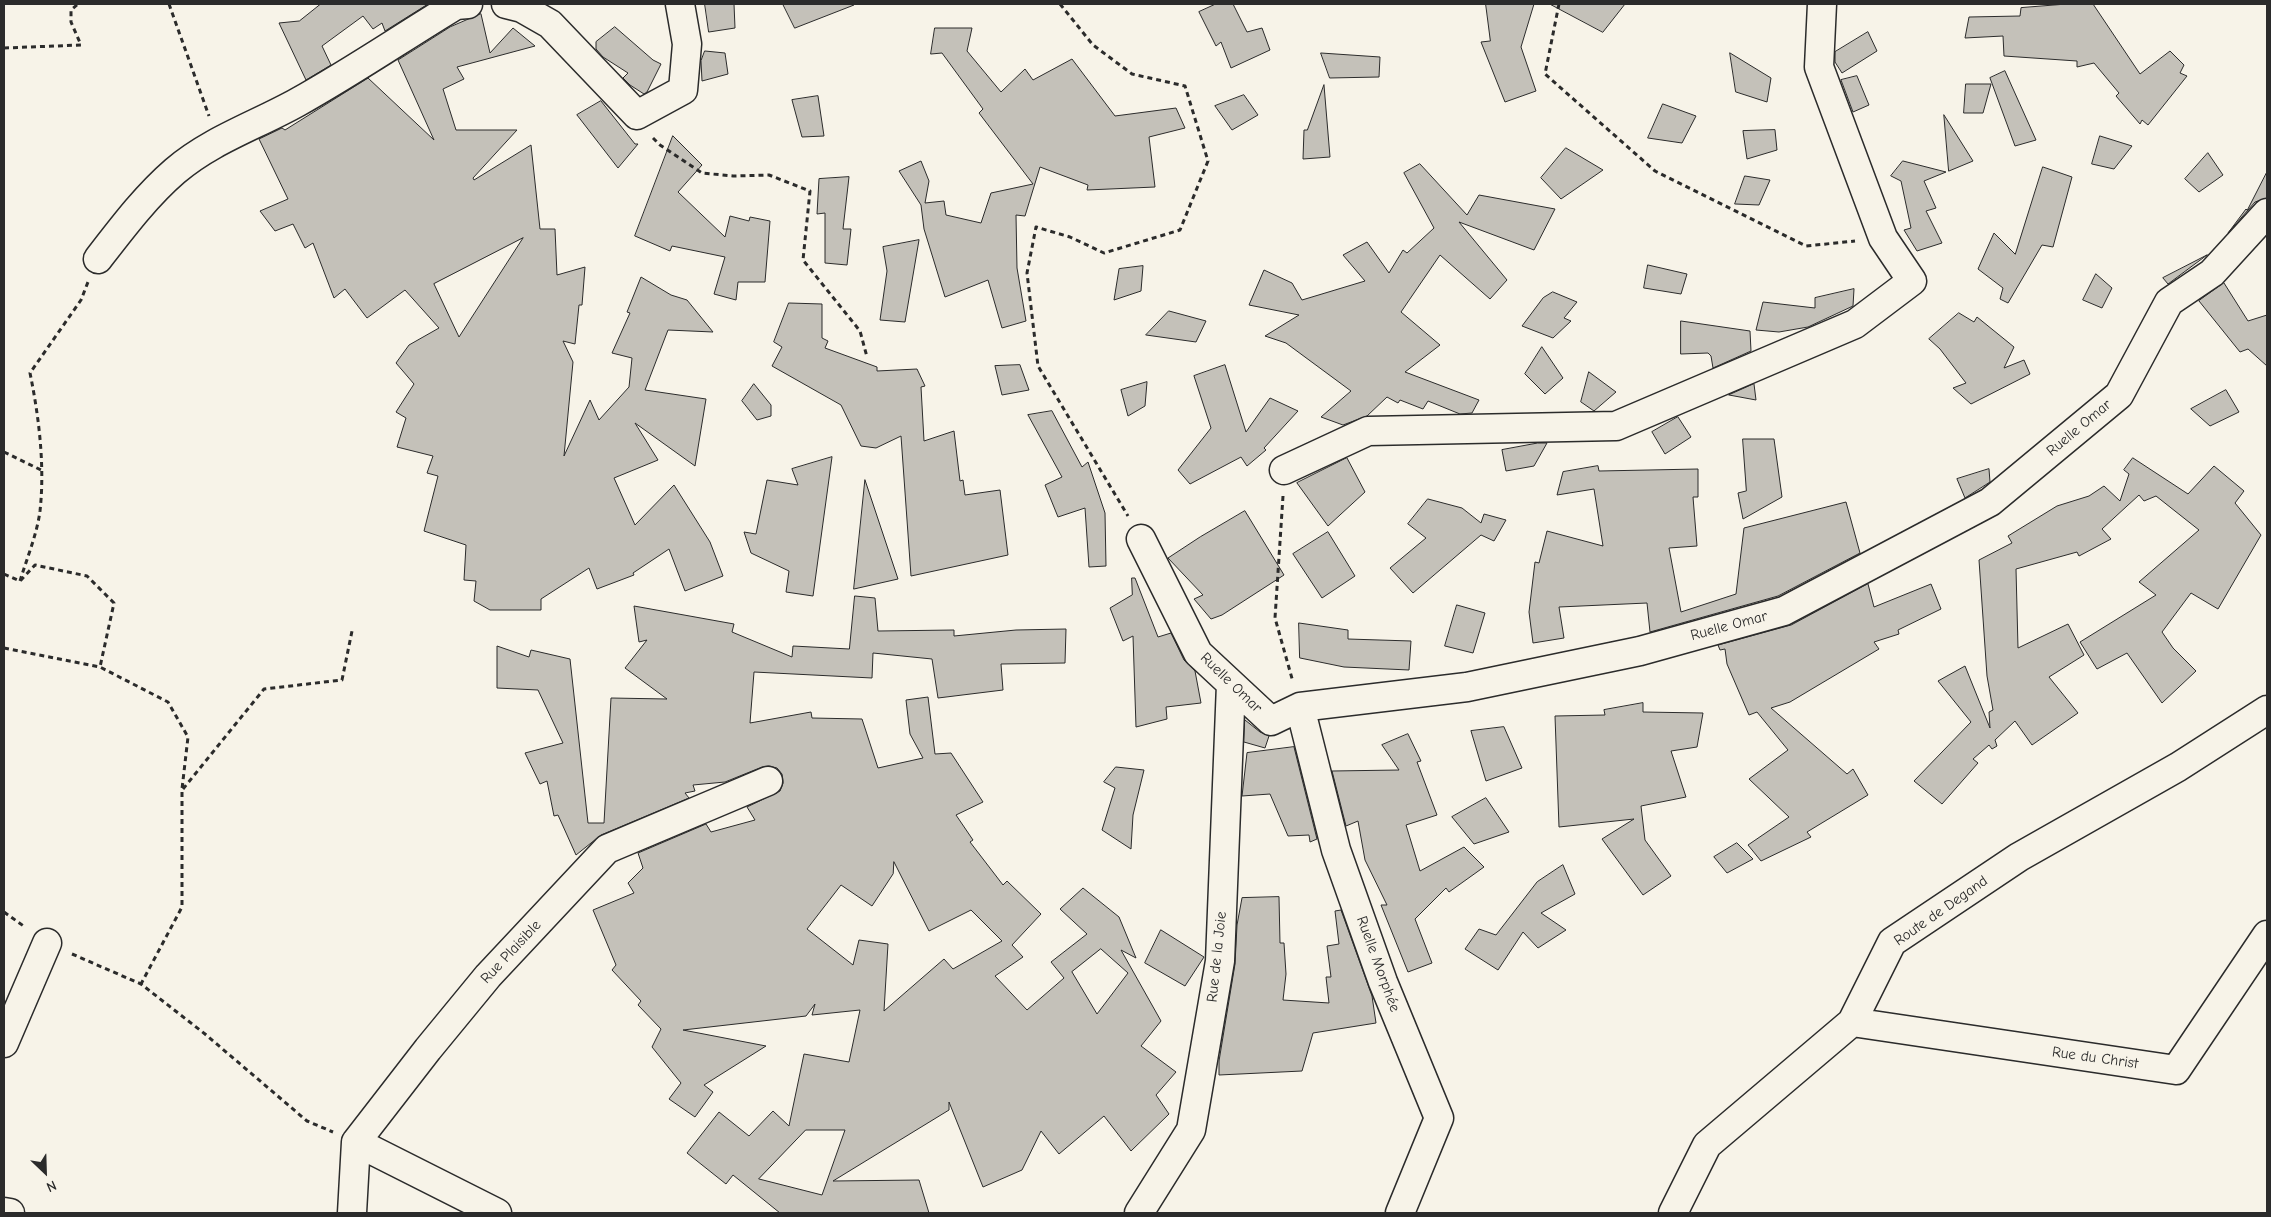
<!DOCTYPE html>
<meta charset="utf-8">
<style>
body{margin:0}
#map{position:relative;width:2271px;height:1217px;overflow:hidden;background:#f7f3e8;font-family:"Comic Neue",sans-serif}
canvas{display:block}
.frame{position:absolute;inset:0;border:5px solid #2b2b2b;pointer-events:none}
.north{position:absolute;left:20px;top:1147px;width:50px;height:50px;-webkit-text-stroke:4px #f7f3e8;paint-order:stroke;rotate:156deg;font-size:14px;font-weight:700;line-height:20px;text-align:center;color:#2b2b2b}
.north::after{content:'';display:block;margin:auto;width:18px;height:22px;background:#2b2b2b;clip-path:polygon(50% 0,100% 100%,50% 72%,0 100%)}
</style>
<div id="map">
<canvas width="2271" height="1217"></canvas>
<div class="frame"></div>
<div class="north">N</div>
</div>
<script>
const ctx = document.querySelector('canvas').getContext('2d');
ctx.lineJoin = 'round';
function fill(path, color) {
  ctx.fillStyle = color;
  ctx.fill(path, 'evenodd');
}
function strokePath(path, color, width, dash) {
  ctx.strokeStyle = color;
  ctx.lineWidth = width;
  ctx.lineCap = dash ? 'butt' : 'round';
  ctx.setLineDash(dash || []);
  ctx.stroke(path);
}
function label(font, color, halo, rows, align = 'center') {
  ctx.font = font + ' "Comic Neue",sans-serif';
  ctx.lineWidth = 5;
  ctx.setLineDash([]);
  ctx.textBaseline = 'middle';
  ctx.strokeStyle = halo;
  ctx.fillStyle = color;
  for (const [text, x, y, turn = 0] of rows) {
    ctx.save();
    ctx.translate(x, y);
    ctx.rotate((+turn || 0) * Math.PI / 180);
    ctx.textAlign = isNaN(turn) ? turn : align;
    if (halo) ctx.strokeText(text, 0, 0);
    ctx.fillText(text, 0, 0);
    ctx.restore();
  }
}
const building = new Path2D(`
 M 321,4 L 428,4 L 385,31 L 382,23 L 373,29 L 363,16 L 322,46 L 331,65 L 306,80 L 279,23 L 299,21 Z
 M 705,4 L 734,4 L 735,28 L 709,32 Z
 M 783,4 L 854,4 L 854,5 L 795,28 Z
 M 1216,4 L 1233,4 L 1247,32 L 1262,28 L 1270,50 L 1231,68 L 1221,42 L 1216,46 L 1199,12 Z
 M 1486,4 L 1534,4 L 1521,47 L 1536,91 L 1505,102 L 1481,42 L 1490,41 Z
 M 1550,4 L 1625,4 L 1603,32 Z
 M 2067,4 L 2093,4 L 2140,74 L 2170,51 L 2184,65 L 2180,73 L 2187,76 L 2148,125 L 2142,120 L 2140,124 L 2116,96 L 2119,93 L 2094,63 L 2077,67 L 2077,61 L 2004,56 L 2003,36 L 1965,38 L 1969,17 L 2020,16 L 2021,8 Z
 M 481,14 L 490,53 L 513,28 L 535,46 L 457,67 L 464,79 L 443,89 L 456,130 L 517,130 L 473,178 L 474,180 L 531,145 L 540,229 L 555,229 L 557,275 L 585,267 L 582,305 L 579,305 L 575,344 L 563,341 L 573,362 L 564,456 L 590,400 L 599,420 L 629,387 L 632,358 L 612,353 L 630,313 L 627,312 L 641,277 L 671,295 L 687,300 L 713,332 L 668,330 L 645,390 L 706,399 L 695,466 L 635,423 L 658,460 L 614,478 L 635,525 L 674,485 L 710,542 L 723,576 L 685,591 L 669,549 L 633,573 L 634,575 L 597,589 L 589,568 L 541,599 L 541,610 L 490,610 L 474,601 L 476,581 L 464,580 L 466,545 L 424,531 L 438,476 L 427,473 L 433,456 L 397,447 L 406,418 L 396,412 L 414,384 L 396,363 L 409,345 L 439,328 L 405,290 L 367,318 L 345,289 L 334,298 L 313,243 L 305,248 L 293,224 L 275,231 L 260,211 L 288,199 L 259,139 L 282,128 L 285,130 L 368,78 L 434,140 L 398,60 L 450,27 ZM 523,238 L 459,337 L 434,284 Z
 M 615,27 L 653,60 L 661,64 L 647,92 L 644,94 L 630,85 L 623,78 L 628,73 L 603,57 L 596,49 L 596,42 Z
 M 935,28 L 972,28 L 967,51 L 1001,92 L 1025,69 L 1033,80 L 1072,59 L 1115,116 L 1176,108 L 1185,128 L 1149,137 L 1155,187 L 1087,190 L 1088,185 L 1040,167 L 1025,216 L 1016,215 L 1017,268 L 1026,321 L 1002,328 L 988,280 L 945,297 L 924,229 L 921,205 L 899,171 L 921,161 L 929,181 L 925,203 L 944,201 L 946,215 L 981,223 L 991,193 L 1033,184 L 979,113 L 983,109 L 942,53 L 931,54 Z
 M 1868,32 L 1877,51 L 1842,73 L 1835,62 L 1835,52 Z
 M 705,51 L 725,53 L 728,74 L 702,81 L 701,61 Z
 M 1321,53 L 1380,57 L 1379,77 L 1330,78 Z
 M 1730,53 L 1771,78 L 1767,102 L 1736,92 Z
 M 2005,71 L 2036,140 L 2015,146 L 1990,78 Z
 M 1857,76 L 1869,105 L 1853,112 L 1841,80 Z
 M 1966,84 L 1991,84 L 1983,113 L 1964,113 Z
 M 1324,85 L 1330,157 L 1303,159 L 1304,130 L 1307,130 Z
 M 1244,95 L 1258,115 L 1232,130 L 1215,106 Z
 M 818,96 L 824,136 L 802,137 L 792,100 Z
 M 601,101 L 635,144 L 638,144 L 618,168 L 577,115 Z
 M 1663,104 L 1696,116 L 1682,143 L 1648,138 Z
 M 1944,115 L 1973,161 L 1949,171 Z
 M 1775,130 L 1777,150 L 1747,159 L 1743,131 Z
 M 673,136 L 702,165 L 678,192 L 725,237 L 730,216 L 749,221 L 750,217 L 770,221 L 765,282 L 738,282 L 736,300 L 714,294 L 725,257 L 672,246 L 670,251 L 635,236 Z
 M 2100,136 L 2132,146 L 2114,169 L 2092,164 Z
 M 1566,148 L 1603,170 L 1561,199 L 1541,178 Z
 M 2208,153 L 2223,175 L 2199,192 L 2185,179 Z
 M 1903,161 L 1946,172 L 1924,181 L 1936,208 L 1926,211 L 1942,243 L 1917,251 L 1904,230 L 1911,228 L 1901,181 L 1891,176 Z
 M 1420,164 L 1467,215 L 1479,195 L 1555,209 L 1534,250 L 1459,222 L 1507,280 L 1490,299 L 1440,255 L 1401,312 L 1440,345 L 1405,372 L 1479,400 L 1472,413 L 1460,414 L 1428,401 L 1423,409 L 1400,400 L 1398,403 L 1387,397 L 1367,416 L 1343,425 L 1321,417 L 1351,391 L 1286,343 L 1265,336 L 1299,315 L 1249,305 L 1264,270 L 1292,283 L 1302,300 L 1365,281 L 1343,255 L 1367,242 L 1389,273 L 1403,250 L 1407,253 L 1434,228 L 1404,173 Z
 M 2043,167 L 2072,177 L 2053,247 L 2042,245 L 2008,303 L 2000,299 L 2003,288 L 1978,269 L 1994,233 L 2015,254 Z
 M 2267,172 L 2267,198 L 2255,202 L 2228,233 L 2246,209 L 2247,210 Z
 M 1745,176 L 1770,180 L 1759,205 L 1735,204 Z
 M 849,177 L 843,229 L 851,229 L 847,265 L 825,263 L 825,213 L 817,214 L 819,179 Z
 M 919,240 L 905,322 L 880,320 L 887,271 L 883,247 Z
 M 2207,255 L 2168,284 L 2163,278 Z
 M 1648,265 L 1687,274 L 1681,294 L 1644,288 Z
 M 1143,266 L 1141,291 L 1114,300 L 1119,269 Z
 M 2096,274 L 2112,288 L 2102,308 L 2083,300 Z
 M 2224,283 L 2248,321 L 2267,315 L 2267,366 L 2248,349 L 2240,352 L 2199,301 Z
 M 1854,289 L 1853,306 L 1808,327 L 1779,332 L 1756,330 L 1763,302 L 1815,308 L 1815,298 Z
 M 1553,292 L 1577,302 L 1564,318 L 1571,321 L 1553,338 L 1522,326 L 1543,298 Z
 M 789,303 L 822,304 L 822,338 L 828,341 L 825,348 L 877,367 L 877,371 L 917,369 L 925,386 L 921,387 L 924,441 L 954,431 L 960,481 L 963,480 L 965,495 L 1000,490 L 1008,555 L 911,576 L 901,436 L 876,448 L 861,446 L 841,405 L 772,366 L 782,347 L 774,342 Z
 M 1169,311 L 1206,321 L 1196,342 L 1146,335 Z
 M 1959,313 L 1974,322 L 1977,317 L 2014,347 L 2004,368 L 2024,360 L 2030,374 L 1971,404 L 1953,388 L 1966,383 L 1940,349 L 1929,339 Z
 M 1681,321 L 1750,331 L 1751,351 L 1713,368 L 1711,356 L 1708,353 L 1681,354 Z
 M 1542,347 L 1563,378 L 1545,394 L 1525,374 Z
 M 1020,365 L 1029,390 L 1002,395 L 995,366 Z
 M 1225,365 L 1246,432 L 1270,398 L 1298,411 L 1264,448 L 1266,450 L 1247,466 L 1241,457 L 1190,484 L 1178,470 L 1211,428 L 1194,376 Z
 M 1589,372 L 1616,392 L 1594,411 L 1581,402 Z
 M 1147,382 L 1145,406 L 1128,416 L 1121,390 Z
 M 754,384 L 771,405 L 771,416 L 757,420 L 742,401 Z
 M 1754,384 L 1756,400 L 1729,395 Z
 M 2226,390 L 2239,412 L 2210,426 L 2191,409 Z
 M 1052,411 L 1082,467 L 1088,462 L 1105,513 L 1106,566 L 1089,567 L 1085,508 L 1058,517 L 1045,485 L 1062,477 L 1028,415 Z
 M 1678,417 L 1691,437 L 1665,454 L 1652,432 Z
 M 1743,439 L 1774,439 L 1782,497 L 1743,519 L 1738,493 L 1746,491 Z
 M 1538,443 L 1547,443 L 1534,466 L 1506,471 L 1502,450 Z
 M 832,457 L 813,596 L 786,592 L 789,571 L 751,553 L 744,532 L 756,534 L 767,480 L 798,485 L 792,469 Z
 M 1347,458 L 1365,492 L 1328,526 L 1297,483 Z
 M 2133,458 L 2188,494 L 2214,466 L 2244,491 L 2235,503 L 2261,535 L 2218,609 L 2191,593 L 2162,632 L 2173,648 L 2196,671 L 2162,703 L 2127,653 L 2097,669 L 2080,642 L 2156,595 L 2139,582 L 2199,530 L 2156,496 L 2144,501 L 2139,495 L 2102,529 L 2111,539 L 2079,556 L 2077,552 L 2016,569 L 2018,648 L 2068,624 L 2084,655 L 2049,677 L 2078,713 L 2032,745 L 2015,721 L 1995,740 L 1997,746 L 1992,749 L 1989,745 L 1973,759 L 1978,763 L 1942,804 L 1914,781 L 1971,722 L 1938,681 L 1965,666 L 1990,728 L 1989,712 L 1993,710 L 1987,676 L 1979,560 L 2012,543 L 2008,536 L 2057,506 L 2089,496 L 2104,486 L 2120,501 L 2129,474 L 2124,470 Z
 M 1598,466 L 1599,471 L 1698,469 L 1698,497 L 1693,497 L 1697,546 L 1669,548 L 1681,612 L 1736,594 L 1744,528 L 1846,502 L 1860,553 L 1778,596 L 1650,632 L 1647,603 L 1559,607 L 1564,638 L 1533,643 L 1529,612 L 1535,562 L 1539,563 L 1547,531 L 1603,546 L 1594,489 L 1557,495 L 1563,472 Z
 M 1989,469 L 1990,482 L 1965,498 L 1957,479 Z
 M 865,480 L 898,579 L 854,589 Z
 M 1428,499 L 1462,508 L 1481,523 L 1484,514 L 1506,520 L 1494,541 L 1481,535 L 1413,593 L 1390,568 L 1426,538 L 1408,524 Z
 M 1245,511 L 1284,575 L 1222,615 L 1211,619 L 1194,599 L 1203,595 L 1168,558 L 1200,537 Z
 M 1328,532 L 1355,576 L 1322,598 L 1293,554 Z
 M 1132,578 L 1135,578 L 1158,637 L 1171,633 L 1184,660 L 1195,671 L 1201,703 L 1166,707 L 1167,719 L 1136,727 L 1133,636 L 1123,641 L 1110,608 L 1132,595 Z
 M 1868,584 L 1874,607 L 1931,584 L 1941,609 L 1898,630 L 1899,634 L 1874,642 L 1879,649 L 1790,702 L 1771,708 L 1847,774 L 1853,769 L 1868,795 L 1807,832 L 1811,837 L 1761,861 L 1748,845 L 1789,817 L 1749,779 L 1788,750 L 1757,712 L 1749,715 L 1727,664 L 1725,649 L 1720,650 L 1718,645 L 1791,625 Z
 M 855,596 L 875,598 L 878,631 L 954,630 L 954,636 L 1016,630 L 1066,629 L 1065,663 L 1001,664 L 1003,690 L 938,698 L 932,659 L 873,653 L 872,678 L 754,672 L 750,723 L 811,712 L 812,718 L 862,719 L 878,768 L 923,758 L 910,734 L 906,700 L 928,697 L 935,754 L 951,753 L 983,802 L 956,815 L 973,840 L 970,842 L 1003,885 L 1007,881 L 1041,914 L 1012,945 L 1023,957 L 995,976 L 1027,1010 L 1064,978 L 1051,962 L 1087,934 L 1060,909 L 1083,888 L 1119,917 L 1136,958 L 1121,950 L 1161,1021 L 1141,1046 L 1176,1072 L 1156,1095 L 1169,1114 L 1131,1151 L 1104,1116 L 1059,1154 L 1041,1131 L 1022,1170 L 983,1187 L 949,1102 L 949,1110 L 833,1181 L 919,1180 L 929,1213 L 780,1213 L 733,1175 L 726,1184 L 687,1153 L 719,1112 L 749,1136 L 773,1111 L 789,1126 L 804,1054 L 849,1062 L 860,1010 L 812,1015 L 815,1004 L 806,1016 L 683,1030 L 766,1046 L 704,1085 L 713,1092 L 695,1117 L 669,1099 L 681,1083 L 652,1047 L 661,1029 L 638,1005 L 641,1001 L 612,970 L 616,965 L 593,910 L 634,893 L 628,883 L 643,868 L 638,853 L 706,824 L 711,832 L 755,820 L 747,807 L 780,791 L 783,783 L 782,774 L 777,768 L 769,766 L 762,767 L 725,782 L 693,785 L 695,791 L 685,793 L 689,798 L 601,835 L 576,855 L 558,815 L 554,816 L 547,781 L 540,784 L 525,753 L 563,743 L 538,690 L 497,688 L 497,646 L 529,657 L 531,650 L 570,659 L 588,823 L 604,823 L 611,698 L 667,699 L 625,668 L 647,640 L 639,642 L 634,606 L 734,624 L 732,632 L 792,657 L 793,646 L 849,649 ZM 894,862 L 929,931 L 971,910 L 1002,941 L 953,969 L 944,959 L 884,1011 L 888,944 L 859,940 L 853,965 L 807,929 L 841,885 L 872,906 L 893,874 ZM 1101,949 L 1128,973 L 1097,1014 L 1072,972 ZM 806,1130 L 845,1130 L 822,1195 L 759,1179 Z
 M 1457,605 L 1485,613 L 1473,653 L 1445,646 Z
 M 1299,623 L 1348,630 L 1348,639 L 1411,641 L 1409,670 L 1344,667 L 1300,658 Z
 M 1643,703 L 1643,712 L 1703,713 L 1697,747 L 1671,751 L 1686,797 L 1641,806 L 1645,840 L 1671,876 L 1643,895 L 1602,839 L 1634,819 L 1559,827 L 1555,716 L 1605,715 L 1604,710 Z
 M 1245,720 L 1260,732 L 1269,736 L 1265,748 L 1244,742 Z
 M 1504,727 L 1522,768 L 1486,781 L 1471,731 Z
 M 1408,734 L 1421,761 L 1417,762 L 1437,815 L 1406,825 L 1420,871 L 1464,847 L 1484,867 L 1449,892 L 1446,888 L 1415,919 L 1432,963 L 1408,972 L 1381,905 L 1387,905 L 1365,860 L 1358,821 L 1346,826 L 1332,771 L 1399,770 L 1382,745 Z
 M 1294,747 L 1317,839 L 1310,842 L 1309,835 L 1288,836 L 1270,794 L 1242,796 L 1247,753 Z
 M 1116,767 L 1144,770 L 1133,815 L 1131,849 L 1102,830 L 1115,788 L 1104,782 Z
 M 1486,798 L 1509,832 L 1474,844 L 1452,817 Z
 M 1737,843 L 1753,859 L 1727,873 L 1714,857 Z
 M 1563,865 L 1575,894 L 1541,913 L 1566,930 L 1538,948 L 1523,932 L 1498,970 L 1465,949 L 1479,929 L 1496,935 L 1537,882 Z
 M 1279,897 L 1280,943 L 1284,943 L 1286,974 L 1283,1000 L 1329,1003 L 1326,977 L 1331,977 L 1327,946 L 1339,944 L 1335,911 L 1341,910 L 1372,996 L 1376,1023 L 1313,1033 L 1302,1071 L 1219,1075 L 1219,1061 L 1235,964 L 1237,925 L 1242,898 Z
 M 1161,930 L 1204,957 L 1185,986 L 1145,963 Z`);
fill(building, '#c4c1b9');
strokePath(building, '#2b2b2b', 1);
const minor = new Path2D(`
 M 506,4 L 522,8 L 550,24 L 637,115 L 683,90 L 687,44 L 680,4
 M 98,259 C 122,228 146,196 175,171 C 211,140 257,125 298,102 C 352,72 403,37 456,5 L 468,4
 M 1284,470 L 1368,431 L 1616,426 L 1855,324 L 1912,281 L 1883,238 L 1819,67 L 1822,4
 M 1141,539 L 1198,653 L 1271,721 L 1300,707 L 1467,687 L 1640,651 L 1784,611 L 1990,502 L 2119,395 L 2169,302 L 2212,273 L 2267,213
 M 1300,707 L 1336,850 L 1383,982 L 1439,1118 L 1400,1213
 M 1852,1022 L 2176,1070 L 2267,935
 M 4,1043 L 47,943
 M 356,1142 L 497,1213
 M 4,1212 L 10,1213
 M 352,1213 L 356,1142 L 428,1049 L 488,976 L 607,849 L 768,781
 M 1139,1213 L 1191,1130 L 1220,961 L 1231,684
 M 1673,1213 L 1707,1145 L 1852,1022 L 1892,942 L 2019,857 L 2178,767 L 2267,710`);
strokePath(minor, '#2b2b2b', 31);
strokePath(new Path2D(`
 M 169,4 L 209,116
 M 1060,4 L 1093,45 L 1132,74 L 1185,86 L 1208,161 L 1180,230 L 1104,253 L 1070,237 L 1036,227 L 1027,273 L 1038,366 L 1128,516
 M 1559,4 L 1545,74 L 1655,171 L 1806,246 L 1855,241
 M 4,48 L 81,45 L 71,22 L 71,10 L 78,4
 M 653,138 L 660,145 L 702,173 L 733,176 L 769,175 L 810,191 L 803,260 L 860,331 L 867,357
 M 4,452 L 41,470
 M 1283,496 L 1275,618 L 1293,682
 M 4,574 L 20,581 L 35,565 L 87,576 L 114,603 L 100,667
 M 20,581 C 27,558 37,534 40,511 C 45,466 39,417 30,373 L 81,300 L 88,282
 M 4,648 L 100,667 L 168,702 L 188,737 L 182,789 L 182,907 L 141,984
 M 183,789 L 264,689 L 342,680 L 352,631
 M 4,912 L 25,927
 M 72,954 L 141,984 L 205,1034 L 307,1121 L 333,1132`), '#2b2b2b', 3, [5, 4]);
strokePath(minor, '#f7f3e8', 28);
label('15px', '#2b2b2b', '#f7f3e8', [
 ["Ruelle Omar",2079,428,-40],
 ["Ruelle Omar",1729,626,-15],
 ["Ruelle Omar",1231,683,44],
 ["Route de Degand",1941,911,-35],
 ["Rue Plaisible",511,952,-47],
 ["Rue de la Joie",1217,957,-84],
 ["Ruelle Morphée",1378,964,70],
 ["Rue du Christ",2095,1058,8]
]);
</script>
